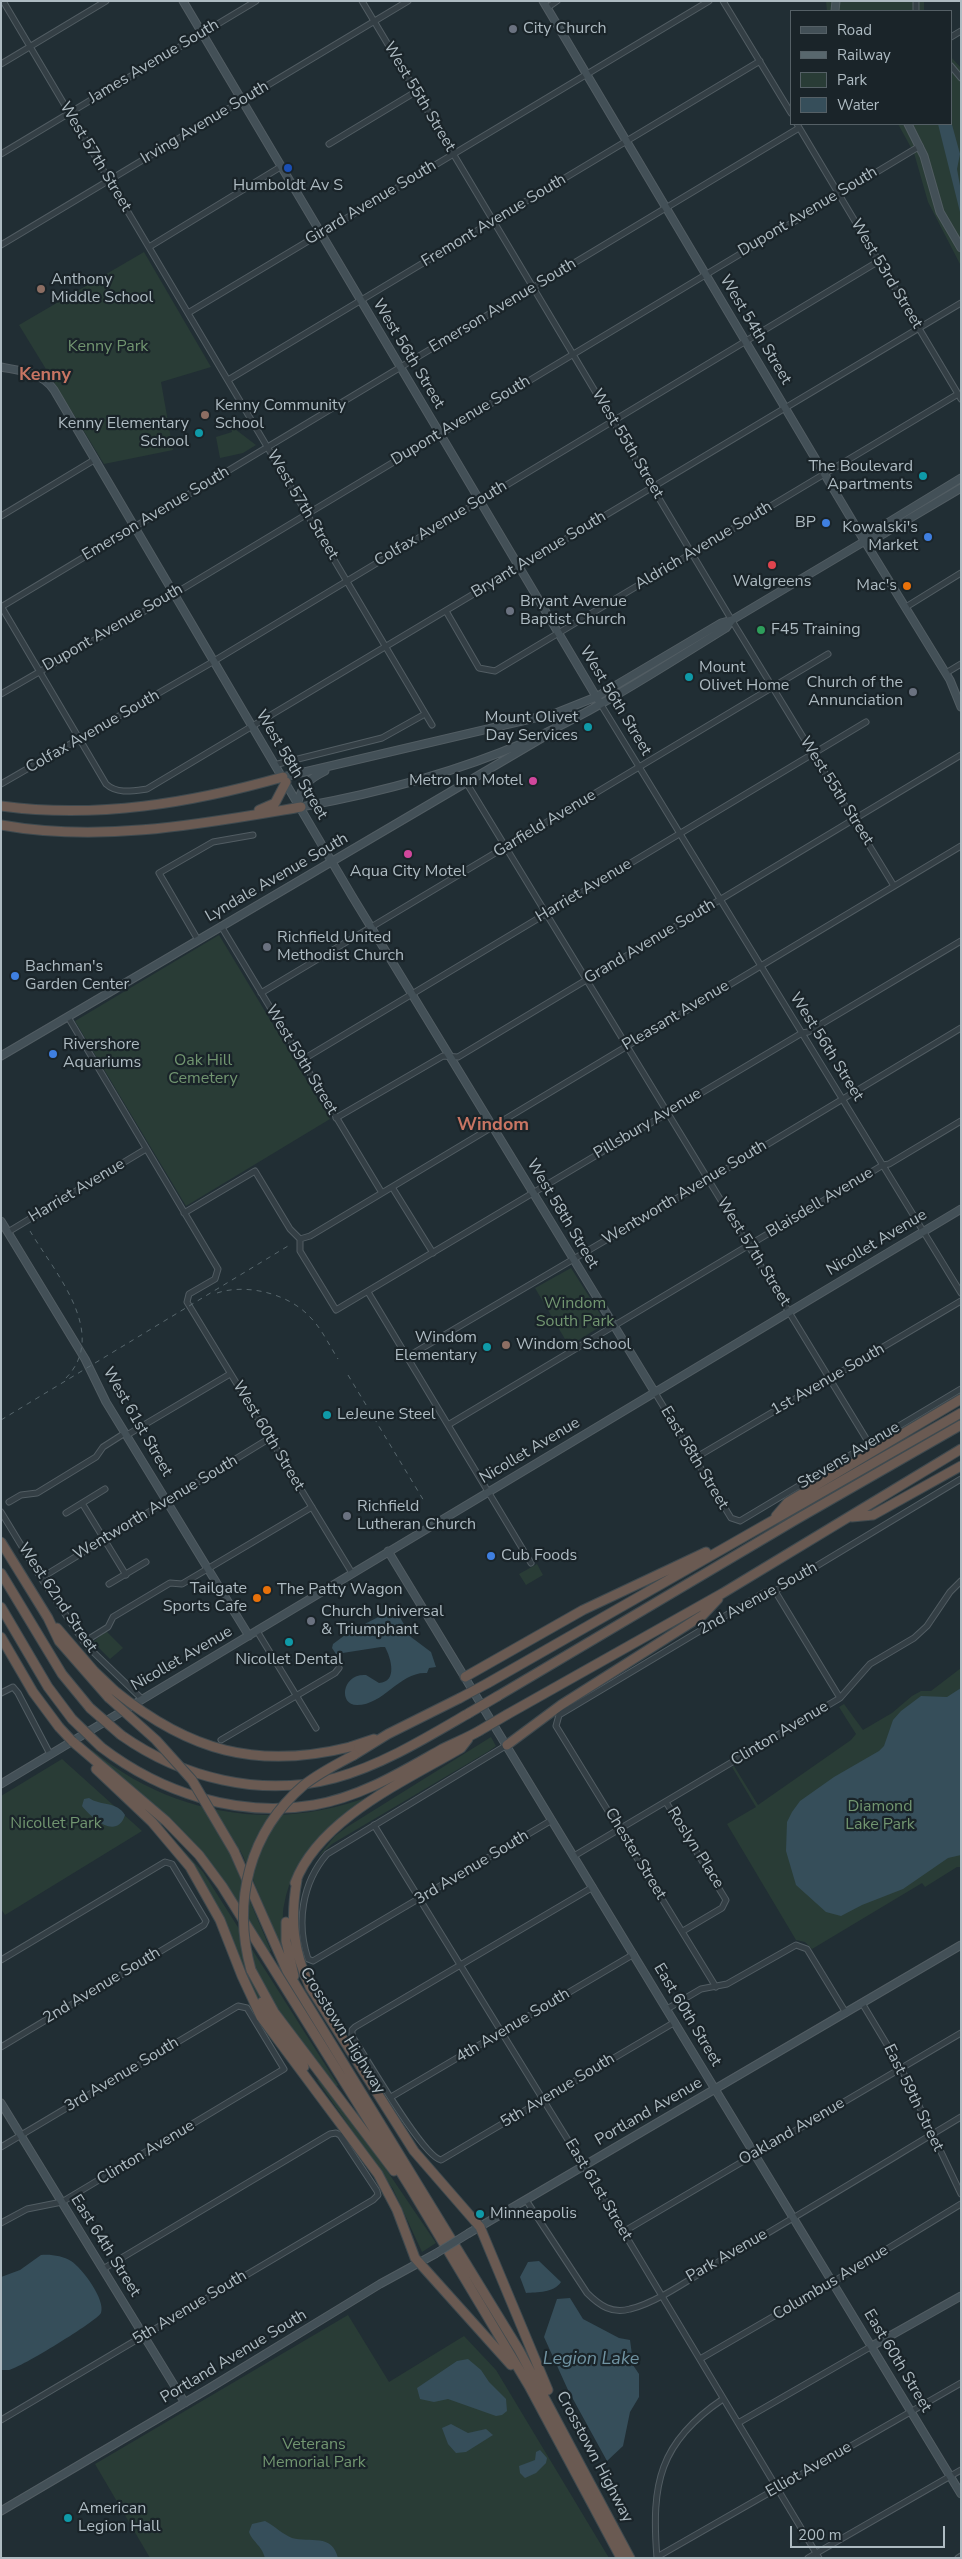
<!DOCTYPE html>
<style>
body{margin:0}
#map{position:relative;width:962px;height:2559px;overflow:hidden;background:#212e34;font-family:"Nunito Sans",sans-serif}
canvas{display:block}
.frame{position:absolute;inset:0;border:2px solid #aebbc2;pointer-events:none}
.legend{position:absolute;left:790px;top:10px;width:162px;height:115px;box-sizing:border-box;background:#1a2429;border:1px solid #556066;margin:0;padding:6px 9px;list-style:none;font-size:15px;color:#aebbc2}
.legend li{display:flex;align-items:center;gap:10px;height:25px}
.legend b{width:25px;border:1px solid #556066}
.scale{position:absolute;left:790px;top:2526px;width:155px;height:22px;box-sizing:border-box;border:2px solid #aebbc2;border-top:0;padding-left:6px;font-size:15px;line-height:18px;white-space:nowrap;color:#aebbc2;-webkit-text-stroke:4px #1a2429;paint-order:stroke}
</style>
<div id="map">
<canvas width="962" height="2559"></canvas>
<div class="frame"></div>
<ul class="legend">
<li><b style="height:6px;background:#435057"></b>Road</li>
<li><b style="height:6px;background:#58676d"></b>Railway</li>
<li><b style="height:14px;background:#293c36"></b>Park</li>
<li><b style="height:14px;background:#364e5a"></b>Water</li>
</ul>
<div class="scale">200 m</div>
</div>
<script>
const ctx = document.querySelector('canvas').getContext('2d');
ctx.lineJoin = 'round';
function fill(path, color) {
  ctx.fillStyle = color;
  ctx.fill(path, 'evenodd');
}
function strokePath(path, color, width, dash) {
  ctx.strokeStyle = color;
  ctx.lineWidth = width;
  ctx.lineCap = dash ? 'butt' : 'round';
  ctx.setLineDash(dash || []);
  ctx.stroke(path);
}
function label(font, color, halo, rows, align = 'center') {
  ctx.font = font + ' "Nunito Sans",sans-serif';
  ctx.lineWidth = 4.5;
  ctx.setLineDash([]);
  ctx.textBaseline = 'middle';
  ctx.strokeStyle = halo;
  ctx.fillStyle = color;
  for (const [text, x, y, turn = 0] of rows) {
    ctx.save();
    ctx.translate(x, y);
    ctx.rotate((+turn || 0) * Math.PI / 180);
    ctx.textAlign = isNaN(turn) ? turn : align;
    if (halo) ctx.strokeText(text, 0, 0);
    ctx.fillText(text, 0, 0);
    ctx.restore();
  }
}
fill(new Path2D(`
 M 826,1 L 924,1 L 924,11 L 827,11 Z
 M 951,57 L 961,68 L 961,266 L 928,202 L 914,153 L 898,124 L 951,124 Z
 M 144,252 L 211,367 L 161,382 L 173,450 L 104,464 L 19,325 Z
 M 231,426 L 256,445 L 243,453 L 220,458 L 216,437 L 232,432 Z
 M 219,935 L 330,1119 L 186,1206 L 75,1021 Z
 M 571,1268 L 606,1323 L 569,1346 L 535,1288 Z
 M 537,1564 L 543,1575 L 526,1585 L 519,1574 Z
 M 106,1631 L 123,1648 L 110,1659 L 93,1642 Z
 M 961,1668 L 961,1867 L 957,1867 L 925,1887 L 922,1883 L 812,1949 L 805,1942 L 796,1940 L 727,1824 L 756,1807 L 732,1767 L 734,1766 L 758,1805 L 851,1740 L 856,1734 L 839,1707 L 844,1704 L 863,1730 L 892,1713 L 912,1696 L 921,1691 L 931,1691 Z
 M 491,1737 L 496,1746 L 489,1751 L 332,1844 L 317,1858 L 335,1836 L 347,1827 Z
 M 92,1750 C 171,1816 277,1833 373,1795 C 331,1825 294,1851 284,1905 C 281,1917 285,1942 282,1949 L 243,1856 L 240,1850 L 230,1854 L 271,1951 L 268,1953 L 221,1880 L 90,1752 Z
 M 62,1759 L 142,1831 L 5,1915 L 1,1909 L 1,1796 Z
 M 162,1827 L 203,1872 L 338,2085 L 336,2087 L 272,2001 L 262,2014 L 228,1932 Z
 M 320,2078 L 377,2156 L 436,2243 L 422,2252 L 393,2189 L 317,2080 Z
 M 348,2315 L 389,2382 L 464,2336 L 496,2370 L 609,2558 L 150,2558 L 95,2464 Z`), '#293c36');
fill(new Path2D(`
 M 951,121 L 960,154 L 957,169 L 961,191 L 961,216 L 938,124 L 951,124 Z
 M 392,1610 L 397,1612 L 411,1637 L 431,1652 L 436,1667 L 429,1668 L 427,1673 C 400,1671 384,1705 357,1705 C 338,1705 342,1673 366,1675 L 379,1683 C 398,1682 391,1658 385,1647 L 381,1647 L 336,1654 L 332,1648 L 333,1644 L 349,1632 Z
 M 961,1688 L 961,1855 L 948,1858 L 903,1889 L 862,1905 L 841,1916 L 826,1912 L 796,1885 L 786,1851 L 787,1822 L 792,1812 L 800,1801 L 834,1777 L 879,1751 L 884,1746 L 893,1720 L 901,1711 L 921,1696 L 947,1697 Z
 M 89,1798 C 100,1806 117,1801 125,1815 C 117,1840 92,1819 82,1806 L 84,1799 Z
 M 41,2255 C 51,2254 63,2256 71,2261 C 82,2268 106,2300 101,2313 C 97,2321 20,2368 9,2370 C 6,2370 4,2370 1,2370 L 1,2277 L 20,2270 Z
 M 539,2261 L 561,2282 C 554,2293 537,2292 526,2293 L 520,2277 L 528,2262 Z
 M 570,2298 L 583,2319 L 619,2338 L 630,2340 L 632,2355 L 624,2362 L 633,2365 L 639,2374 L 639,2397 L 630,2412 L 623,2446 L 607,2461 L 568,2390 L 544,2337 L 557,2299 Z
 M 468,2359 L 481,2370 L 489,2382 L 506,2399 L 507,2411 L 502,2415 L 496,2416 L 448,2399 L 434,2402 L 420,2399 L 417,2388 L 457,2361 Z
 M 451,2424 L 468,2433 L 486,2429 L 493,2435 L 466,2452 L 456,2453 L 448,2444 L 442,2428 Z
 M 540,2450 L 547,2458 L 546,2463 L 536,2473 L 525,2478 L 520,2473 L 519,2466 L 535,2460 L 536,2452 Z
 M 265,2521 C 275,2526 282,2534 292,2538 C 310,2543 332,2533 338,2558 L 265,2558 C 261,2544 253,2543 249,2532 L 252,2524 Z`), '#364e5a');
const street = new Path2D(`
 M 3,1 L 432,725
 M 362,1 L 737,629 L 894,886
 M 723,1 L 791,113
 M 916,1 L 916,11
 M 547,8 L 557,1
 M 951,37 L 961,31
 M 1,64 L 106,1
 M 951,66 L 961,78
 M 797,124 L 961,399
 M 329,144 L 417,91
 M 1,154 L 256,1
 M 1,245 L 408,1
 M 149,247 L 282,166
 M 188,313 L 709,1
 M 228,380 L 760,61
 M 1,516 L 94,460
 M 1,606 L 106,784 C 117,794 132,791 147,789 L 961,303
 M 1,607 L 799,128
 M 906,607 L 961,573
 M 446,611 L 479,668 L 495,671 L 958,394
 M 946,673 L 961,664
 M 1,694 L 169,597 L 920,146
 M 600,703 L 961,1293
 M 274,765 L 382,738 L 425,714
 M 466,782 L 870,1445
 M 1,784 L 209,664 L 879,261
 M 221,926 L 382,1193
 M 198,940 L 159,873 L 213,842 L 253,835
 M 261,993 L 828,654
 M 68,1017 L 218,1269 L 215,1279 L 189,1294 L 187,1302 L 352,1573
 M 302,1060 L 866,722
 M 336,1118 L 443,1056 L 458,1057 L 961,755
 M 392,1187 L 433,1253
 M 184,1213 L 255,1171 L 290,1229 L 300,1239
 M 8,1232 L 146,1149
 M 300,1239 L 300,1251 L 336,1310 L 802,1033 L 808,1032 L 961,941
 M 300,1239 L 310,1236 L 382,1193 L 961,846
 M 368,1292 L 531,1563
 M 407,1357 L 708,1180 L 961,1028
 M 654,1391 L 731,1518 L 740,1521 L 961,1389
 M 448,1425 L 883,1165 L 889,1164 L 961,1121
 M 127,1435 L 230,1374
 M 695,1458 L 961,1301
 M 9,1502 L 21,1495 L 37,1493 L 96,1457 L 103,1447 L 125,1433
 M 82,1503 L 126,1575
 M 1,1512 L 41,1578 L 86,1645 L 142,1699
 M 66,1513 L 105,1489
 M 41,1578 L 270,1438
 M 109,1584 L 146,1562
 M 775,1591 L 840,1698
 M 257,1631 L 316,1728
 M 84,1642 L 108,1627 L 113,1617 L 170,1583 L 182,1584 L 312,1507
 M 1,1693 L 13,1687 L 18,1693 L 50,1754
 M 221,1740 L 335,1673 L 339,1668
 M 507,1745 L 327,1854 C 302,1883 296,1923 308,1959 L 313,1961 L 552,1820
 M 666,1802 L 726,1900 L 722,1908 L 683,1931
 M 374,1825 L 584,2166 L 819,2558
 M 574,1856 L 840,1698 L 870,1664 L 914,1638 L 927,1626 L 950,1592 L 961,1581
 M 593,1887 L 355,2027 L 352,2030 L 352,2036 C 366,2057 423,2157 441,2160 L 675,2022
 M 1,1960 L 165,1862 L 172,1864 L 206,1921 L 204,1925 L 1,2047
 M 716,1987 L 556,1726 L 559,1715 L 765,1592 L 775,1591 L 961,1479
 M 862,2003 L 901,2068 L 961,2194
 M 667,2009 L 701,1989 L 727,1984 L 796,1945 L 807,1949 L 846,2013
 M 391,2097 L 634,1954
 M 1,2147 L 238,2006 L 247,2008 L 284,2069 L 62,2202 L 27,2209 L 1,2223
 M 526,2200 L 587,2293 C 600,2306 612,2314 630,2309 C 657,2303 696,2275 720,2261 C 801,2214 881,2165 961,2117
 M 623,2232 L 961,2033
 M 700,2359 L 833,2282 L 961,2204
 M 1,2420 L 373,2200 L 378,2195 L 377,2191 L 340,2135 L 336,2133 L 330,2134 L 103,2269
 M 738,2423 L 872,2346
 M 657,2557 L 961,2383
 M 657,2558 C 651,2484 659,2442 723,2399
 M 808,2558 L 961,2470
 M 958,2558 L 961,2556`);
const secondary = new Path2D(`
 M 183,1 L 600,703
 M 543,1 L 859,532 L 950,680 L 961,707
 M 835,11 L 836,1
 M 908,124 L 924,156 L 940,212 L 961,248
 M 1,367 C 21,371 42,372 54,390 L 352,896 L 654,1391
 M 865,541 L 871,533 L 961,478
 M 283,777 L 556,713 L 596,697 L 721,623 L 732,620
 M 298,802 C 302,785 309,779 325,771
 M 301,807 C 378,793 454,773 526,742 C 596,711 661,668 726,628 L 732,620 L 865,541 L 875,539 L 961,488
 M 1,1056 L 542,738
 M 1,1221 L 85,1359 L 106,1402 L 249,1636
 M 388,1551 L 961,2494
 M 1,1784 L 961,1209
 M 1,2103 L 185,2403
 M 469,2233 L 961,1945
 M 872,2346 L 961,2296
 M 1,2511 L 208,2389 L 380,2284 L 435,2254`);
const highway = new Path2D(`
 M 1,806 C 97,819 191,803 283,777
 M 259,810 L 275,803 L 286,782
 M 1,825 C 102,843 201,824 301,807
 M 776,1516 L 788,1502 L 961,1399
 M 852,1517 L 873,1515 L 961,1466
 M 1,1542 L 48,1618 L 59,1641 L 109,1698
 M 1,1573 L 62,1674 L 90,1708
 M 1,1607 L 48,1687 L 72,1719
 M 57,1628 L 94,1671 L 115,1691
 M 1,1637 L 33,1692 L 59,1727
 M 465,1677 L 583,1610 L 706,1552
 M 488,1683 L 961,1413
 M 498,1696 L 797,1519 L 961,1425
 M 508,1714 L 723,1593 L 961,1449
 M 121,1735 C 182,1778 261,1798 335,1778 C 382,1765 426,1738 469,1713
 M 72,1741 L 166,1821 L 199,1855 L 222,1886 L 410,2187 L 529,2386 L 621,2558
 M 507,1745 L 561,1705 L 703,1615 L 718,1599
 M 101,1747 C 161,1793 238,1818 314,1805 C 361,1797 401,1772 442,1749 C 454,1743 467,1738 479,1731
 M 350,1747 L 374,1739
 M 354,1755 L 388,1734 L 460,1698
 M 96,1769 L 152,1822 L 190,1867 L 220,1920 L 242,1976 L 261,2017 L 378,2174 L 397,2210 L 415,2258 L 511,2365
 M 234,1851 L 287,1971 L 519,2350 L 630,2558
 M 297,1880 C 290,1919 293,1951 310,1987 L 414,2151 L 480,2227 L 548,2390
 M 295,1883 C 319,1819 405,1781 461,1748 L 468,1739
 M 286,1922 L 286,1941 L 294,1976
 M 251,1970 L 274,2012 L 394,2171
 M 262,2002 L 304,2067`);
strokePath(street, '#525d63', 7);
strokePath(secondary, '#525d63', 9);
strokePath(highway, '#3f4a4f', 11);
strokePath(street, '#343f45', 5);
strokePath(secondary, '#435057', 7);
strokePath(highway, '#6a5a52', 9);
strokePath(new Path2D(`
 M 30,1231 C 55,1273 111,1335 64,1380
 M 217,1293 C 247,1283 289,1294 310,1317 C 322,1329 329,1345 338,1359
 M 348,1375 L 424,1501
 M 1,1420 L 288,1246`), '#58676d', 1, [5, 5]);
const secondaryBridge = new Path2D(`
 M 435,2254 L 469,2233`);
const highwayBridge = new Path2D(`
 M 115,1691 C 189,1751 257,1770 350,1747
 M 109,1698 L 156,1740 L 192,1780 L 234,1851
 M 460,1698 L 488,1683
 M 90,1708 L 121,1735
 M 469,1713 L 498,1696
 M 72,1719 L 101,1747
 M 59,1727 L 72,1741
 M 479,1731 L 508,1714
 M 251,1970 C 232,1901 249,1832 304,1785 C 319,1773 337,1764 354,1755`);
strokePath(secondaryBridge, '#525d63', 9, []);
strokePath(highwayBridge, '#3f4a4f', 11, []);
strokePath(secondaryBridge, '#435057', 7);
strokePath(highwayBridge, '#6a5a52', 9);
for (const [x, y, r, color] of [
 [513,29,5,"#6b7280"],
 [288,168,5,"#1a4fb4"],
 [41,289,5,"#8d6e63"],
 [205,415,5,"#8d6e63"],
 [199,433,5,"#0f9aa8"],
 [923,476,5,"#0f9aa8"],
 [826,523,5,"#3f7fe0"],
 [928,537,5,"#3f7fe0"],
 [772,565,5,"#e0444e"],
 [907,586,5,"#e8710a"],
 [510,611,5,"#6b7280"],
 [761,630,5,"#2e9e5b"],
 [689,677,5,"#0f9aa8"],
 [913,692,5,"#6b7280"],
 [588,727,5,"#0f9aa8"],
 [533,781,5,"#d1479c"],
 [408,854,5,"#d1479c"],
 [267,947,5,"#6b7280"],
 [15,976,5,"#3f7fe0"],
 [53,1054,5,"#3f7fe0"],
 [506,1345,5,"#8d6e63"],
 [487,1347,5,"#0f9aa8"],
 [327,1415,5,"#0f9aa8"],
 [347,1516,5,"#6b7280"],
 [491,1556,5,"#3f7fe0"],
 [267,1590,5,"#e8710a"],
 [257,1598,5,"#e8710a"],
 [311,1621,5,"#6b7280"],
 [289,1642,5,"#0f9aa8"],
 [480,2214,5,"#0f9aa8"],
 [68,2518,5,"#0f9aa8"]
]) {
  const dot = new Path2D();
  dot.arc(x, y, r, 0, 2 * Math.PI);
  ctx.fillStyle = color;
  ctx.fill(dot);
  strokePath(dot, '#1a2429', 2);
}
label('16px', '#aebbc2', '#1a2429', [
 ["City Church",523,29],
 ["Humboldt Av S",288,186,"center"],
 ["Anthony",51,280],
 ["Middle School",51,298],
 ["Kenny Community",215,406],
 ["School",215,424],
 ["Kenny Elementary",189,424,"right"],
 ["School",189,442,"right"],
 ["The Boulevard",913,467,"right"],
 ["Apartments",913,485,"right"],
 ["BP",816,523,"right"],
 ["Kowalski's",918,528,"right"],
 ["Market",918,546,"right"],
 ["Walgreens",772,582,"center"],
 ["Mac's",897,586,"right"],
 ["Bryant Avenue",520,602],
 ["Baptist Church",520,620],
 ["F45 Training",771,630],
 ["Mount",699,668],
 ["Olivet Home",699,686],
 ["Church of the",903,683,"right"],
 ["Annunciation",903,701,"right"],
 ["Mount Olivet",578,718,"right"],
 ["Day Services",578,736,"right"],
 ["Metro Inn Motel",523,781,"right"],
 ["Aqua City Motel",408,872,"center"],
 ["Richfield United",277,938],
 ["Methodist Church",277,956],
 ["Bachman's",25,967],
 ["Garden Center",25,985],
 ["Rivershore",63,1045],
 ["Aquariums",63,1063],
 ["Windom",477,1338,"right"],
 ["Elementary",477,1356,"right"],
 ["Windom School",516,1345],
 ["LeJeune Steel",337,1415],
 ["Richfield",357,1507],
 ["Lutheran Church",357,1525],
 ["Cub Foods",501,1556],
 ["Tailgate",247,1589,"right"],
 ["Sports Cafe",247,1607,"right"],
 ["The Patty Wagon",277,1590],
 ["Church Universal",321,1612],
 ["& Triumphant",321,1630],
 ["Nicollet Dental",289,1660,"center"],
 ["Minneapolis",490,2214],
 ["American",78,2509],
 ["Legion Hall",78,2527]
], 'left');
label('16px', '#aebbc2', '#1a2429', [
 ["James Avenue South",154,62,-31],
 ["West 55th Street",419,97,59],
 ["Irving Avenue South",205,123,-31],
 ["West 57th Street",95,157,59],
 ["Girard Avenue South",371,203,-31],
 ["Dupont Avenue South",808,212,-31],
 ["Fremont Avenue South",494,221,-31],
 ["West 53rd Street",886,274,59],
 ["Emerson Avenue South",503,306,-31],
 ["West 54th Street",755,330,59],
 ["West 56th Street",408,354,59],
 ["Dupont Avenue South",461,421,-31],
 ["West 55th Street",627,444,59],
 ["West 57th Street",302,505,59],
 ["Emerson Avenue South",156,514,-31],
 ["Colfax Avenue South",441,524,-31],
 ["Aldrich Avenue South",704,546,-31],
 ["Bryant Avenue South",539,555,-31],
 ["Dupont Avenue South",113,628,-30],
 ["West 56th Street",615,701,59],
 ["Colfax Avenue South",93,732,-30],
 ["West 58th Street",291,765,59],
 ["West 55th Street",836,791,58],
 ["Garfield Avenue",545,824,-31],
 ["Lyndale Avenue South",277,878,-30],
 ["Harriet Avenue",584,891,-31],
 ["Grand Avenue South",650,942,-31],
 ["Pleasant Avenue",676,1016,-31],
 ["West 56th Street",826,1047,58],
 ["West 59th Street",301,1060,59],
 ["Pillsbury Avenue",648,1124,-31],
 ["Harriet Avenue",77,1191,-31],
 ["Wentworth Avenue South",685,1193,-31],
 ["Blaisdell Avenue",820,1203,-31],
 ["West 58th Street",562,1214,59],
 ["Nicollet Avenue",877,1243,-31],
 ["West 57th Street",753,1252,58],
 ["1st Avenue South",828,1380,-30],
 ["West 61st Street",137,1422,60],
 ["West 60th Street",268,1436,59],
 ["Nicollet Avenue",530,1451,-31],
 ["Stevens Avenue",849,1456,-31],
 ["East 58th Street",694,1458,59],
 ["Wentworth Avenue South",156,1508,-31],
 ["West 62nd Street",57,1598,56],
 ["2nd Avenue South",758,1599,-29],
 ["Nicollet Avenue",182,1659,-30],
 ["Clinton Avenue",780,1734,-31],
 ["Roslyn Place",695,1848,58],
 ["Chester Street",635,1854,59],
 ["3rd Avenue South",472,1868,-31],
 ["2nd Avenue South",102,1986,-31],
 ["East 60th Street",687,2015,59],
 ["4th Avenue South",513,2026,-31],
 ["Crosstown Highway",342,2031,58],
 ["3rd Avenue South",122,2075,-31],
 ["5th Avenue South",558,2091,-31],
 ["East 59th Street",913,2098,64],
 ["Portland Avenue",649,2112,-30],
 ["Oakland Avenue",792,2132,-30],
 ["Clinton Avenue",146,2153,-31],
 ["East 61st Street",598,2190,59],
 ["East 64th Street",105,2246,58],
 ["Park Avenue",727,2256,-30],
 ["Columbus Avenue",831,2283,-31],
 ["5th Avenue South",190,2308,-31],
 ["Portland Avenue South",234,2357,-31],
 ["East 60th Street",897,2361,59],
 ["Crosstown Highway",594,2457,62],
 ["Elliot Avenue",809,2470,-30]
]);
label('16px', '#719570', '#1a2429', [
 ["Kenny Park",108,347],
 ["Oak Hill",203,1061],
 ["Cemetery",203,1079],
 ["Windom",575,1304],
 ["South Park",575,1322],
 ["Diamond",880,1807],
 ["Lake Park",880,1825],
 ["Nicollet Park",56,1824],
 ["Veterans",314,2445],
 ["Memorial Park",314,2463]
]);
label('bold 18px', '#c87563', '#1a2429', [
 ["Kenny",45,376],
 ["Windom",493,1126]
]);
label('italic 18px', '#7194a3', '#1a2429', [
 ["Legion Lake",591,2360]
]);
</script>
